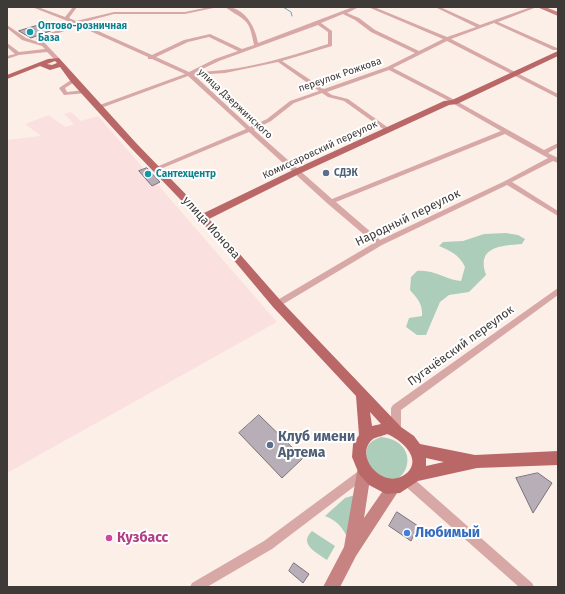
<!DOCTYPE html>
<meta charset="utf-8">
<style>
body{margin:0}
#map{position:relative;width:565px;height:594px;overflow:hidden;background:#fbefe8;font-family:"Fira Sans",sans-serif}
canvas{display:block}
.frame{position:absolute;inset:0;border:8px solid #3e3a37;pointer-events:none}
</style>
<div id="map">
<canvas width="565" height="594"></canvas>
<div class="frame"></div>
</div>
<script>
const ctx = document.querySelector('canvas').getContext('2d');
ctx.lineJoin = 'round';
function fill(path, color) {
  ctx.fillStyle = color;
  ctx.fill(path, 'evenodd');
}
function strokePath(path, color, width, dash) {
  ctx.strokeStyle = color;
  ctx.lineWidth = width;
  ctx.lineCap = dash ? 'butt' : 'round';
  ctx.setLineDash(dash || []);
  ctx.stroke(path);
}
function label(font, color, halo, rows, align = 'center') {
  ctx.font = font + ' "Fira Sans",sans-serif';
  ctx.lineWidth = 4;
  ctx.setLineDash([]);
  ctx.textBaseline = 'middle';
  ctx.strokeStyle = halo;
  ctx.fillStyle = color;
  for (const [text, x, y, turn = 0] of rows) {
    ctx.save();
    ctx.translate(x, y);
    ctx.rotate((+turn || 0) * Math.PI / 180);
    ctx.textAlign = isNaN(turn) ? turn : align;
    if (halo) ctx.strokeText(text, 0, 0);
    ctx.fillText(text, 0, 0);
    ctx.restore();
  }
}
fill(new Path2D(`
 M 71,112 L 81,121 L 98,116 L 277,322 L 7,473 L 7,140 L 41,136 L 25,124 L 49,115 L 65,127 L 74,124 L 64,114 Z`), '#fbe0e0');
fill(new Path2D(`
 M 506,233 L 518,235 L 525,239 L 522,244 C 501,246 476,246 486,275 L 469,292 L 449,295 L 440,302 L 426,335 L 417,335 L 406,327 L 409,318 L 422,316 C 423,304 417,298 410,290 L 411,277 L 417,271 C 435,269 445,280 461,281 L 465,267 C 459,254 450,251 439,246 L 443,242 L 463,241 L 484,234 Z
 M 381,437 C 426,442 406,495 378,477 C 374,474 371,469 367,466 C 366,450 364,443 381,437 Z
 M 355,495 L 351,525 L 346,535 C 341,525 335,520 325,516 L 345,498 Z
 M 312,531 L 335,546 L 327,560 C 317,553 298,544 312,531 Z`), '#adcdbb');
strokePath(new Path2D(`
 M 283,7 L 291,12 L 292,16`), '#6ea2b9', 1);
const building = new Path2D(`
 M 39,25 L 53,30 L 31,38 L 19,31 Z
 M 147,168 L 160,182 L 152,186 L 139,171 Z
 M 259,415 L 303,458 L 282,478 L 239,433 Z
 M 538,473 L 552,483 L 533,513 L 516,478 Z
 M 397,512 L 418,526 L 411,541 L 389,526 Z
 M 294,563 L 309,574 L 303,583 L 289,571 Z`);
fill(building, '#b7aeb7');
strokePath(building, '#7a7279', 1);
fill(new Path2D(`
 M 32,7 L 38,7 L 65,17 L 73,7 L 77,7 L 69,18 L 76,21 L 114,12 L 185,12 L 209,7 L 218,7 L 185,14 L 114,14 L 80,23 L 152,55 L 184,40 L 210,34 L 242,49 L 254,45 C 249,17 246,22 225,7 C 245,7 255,26 258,43 L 353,7 L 359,7 L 347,13 L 359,18 L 375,30 L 419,51 L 443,39 L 368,7 L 374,7 L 447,37 L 476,27 L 435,7 L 440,7 L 480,25 L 531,7 L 537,7 L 498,22 L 557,48 L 557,50 L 553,50 L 494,23 L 451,39 L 558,94 L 558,98 L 447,41 L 393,68 L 451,98 L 544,150 L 558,143 L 558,147 L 548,153 L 558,158 L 558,163 L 553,161 L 512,182 L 558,211 L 558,216 L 507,185 L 382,245 L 280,306 L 274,306 L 273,304 L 274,302 L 374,243 L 328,204 L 249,132 L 158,170 L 154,170 L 154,168 L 246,129 L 188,76 L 101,108 L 97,108 L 97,106 L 185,74 L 152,59 L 148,59 L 148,57 L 79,26 L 41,39 L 59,58 L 59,60 L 55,60 L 47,52 L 19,55 L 7,59 L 7,56 L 15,54 L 7,47 L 7,43 L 19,52 L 45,49 L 42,46 L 22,40 L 7,28 L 7,25 L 26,38 L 38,42 L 36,39 L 36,38 L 75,24 ZM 343,14 L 355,20 L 371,32 L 415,53 L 387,67 L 324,89 L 282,61 L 332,46 L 332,31 L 321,23 ZM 318,25 L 328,32 L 328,44 C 285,58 242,71 196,72 L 219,61 ZM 209,37 L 238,51 L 215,59 L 189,72 L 156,57 L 188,42 ZM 278,62 L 319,91 L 290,101 L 267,119 L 250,127 L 194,75 L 225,73 ZM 389,70 L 447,100 L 501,131 L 332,199 L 254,130 L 271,121 L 294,103 L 322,93 L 328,97 L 344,101 L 386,131 L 390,131 L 390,129 L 348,99 L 332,95 L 327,92 ZM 505,134 L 548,158 L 505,181 L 380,240 L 336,202 Z
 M 74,78 L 77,80 L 76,81 L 65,88 L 67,92 L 85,90 L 87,91 L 87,93 L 64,95 L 59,88 Z
 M 558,288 L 558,295 L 401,410 L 401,430 L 399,433 L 396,435 L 393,433 L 391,430 L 391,408 L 393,405 Z
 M 364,467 L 368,468 L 369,472 L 368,476 L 272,549 L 207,587 L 190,587 L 192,583 L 264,541 Z
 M 409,477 L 413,478 L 532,583 L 534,587 L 519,587 L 405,486 L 404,482 L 405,478 Z`), '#d7a8a6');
fill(new Path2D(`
 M 537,7 L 545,7 L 558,12 L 558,16 Z
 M 364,465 L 369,467 L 371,472 L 364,518 L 389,482 L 394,480 L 399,482 L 401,487 L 356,556 L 340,587 L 323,587 L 344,547 L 357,472 L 359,467 Z`), '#c78381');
fill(new Path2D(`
 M 558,51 L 558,56 L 457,104 L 449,105 L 299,174 L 209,219 L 281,301 L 401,427 L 414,436 L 420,444 L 475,455 L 558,451 L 558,465 L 477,468 L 418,481 L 400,493 L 386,494 L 369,485 L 359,474 L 352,457 L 353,444 L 359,435 L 356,396 L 273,307 L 200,220 L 131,148 L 71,82 L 60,67 L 50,70 L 40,66 L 7,79 L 7,75 L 48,59 L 59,58 L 137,144 L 204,213 L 293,170 L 444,101 L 452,100 ZM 55,61 L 57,63 L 52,65 L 47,64 ZM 370,412 L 381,424 L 372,426 ZM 387,434 C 400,439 423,458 407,473 C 384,493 352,455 373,439 C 376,437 383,436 387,434 ZM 426,458 L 444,462 L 426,466 Z`), '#ba6867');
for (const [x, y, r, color] of [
 [30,32,4,"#0f9aa8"],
 [326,173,4,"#5c6f8a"],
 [148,174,4,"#0f9aa8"],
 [270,445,4,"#5c6f8a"],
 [407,533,4,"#3f7fe0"],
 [109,538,4,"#d1479c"]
]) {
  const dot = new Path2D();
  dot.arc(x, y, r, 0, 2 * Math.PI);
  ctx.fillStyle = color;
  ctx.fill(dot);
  strokePath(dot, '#fff', 1.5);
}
label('bold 10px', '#0d838f', '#fff', [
 ["Оптово-розничная",38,26],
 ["База",38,38],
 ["Сантехцентр",156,174]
], 'left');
label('10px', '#3e3a37', '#fff', [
 ["переулок Рожкова",340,75,-19],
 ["улица Дзержинского",235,104,43],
 ["Комиссаровский переулок",320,150,-25]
]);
label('bold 10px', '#4e5e75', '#fff', [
 ["СДЭК",334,173]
], 'left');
label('12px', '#3e3a37', '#fff', [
 ["Народный переулок",408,218,-26],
 ["улица Ионова",211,228,48],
 ["Пугачёвский переулок",461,346,-36]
]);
label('bold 14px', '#4e5e75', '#fff', [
 ["Клуб имени",278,437],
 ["Артема",278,453]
], 'left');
label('bold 14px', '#366cbe', '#fff', [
 ["Любимый",415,533]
], 'left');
label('bold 14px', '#b23c85', '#fff', [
 ["Кузбасс",117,538]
], 'left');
</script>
